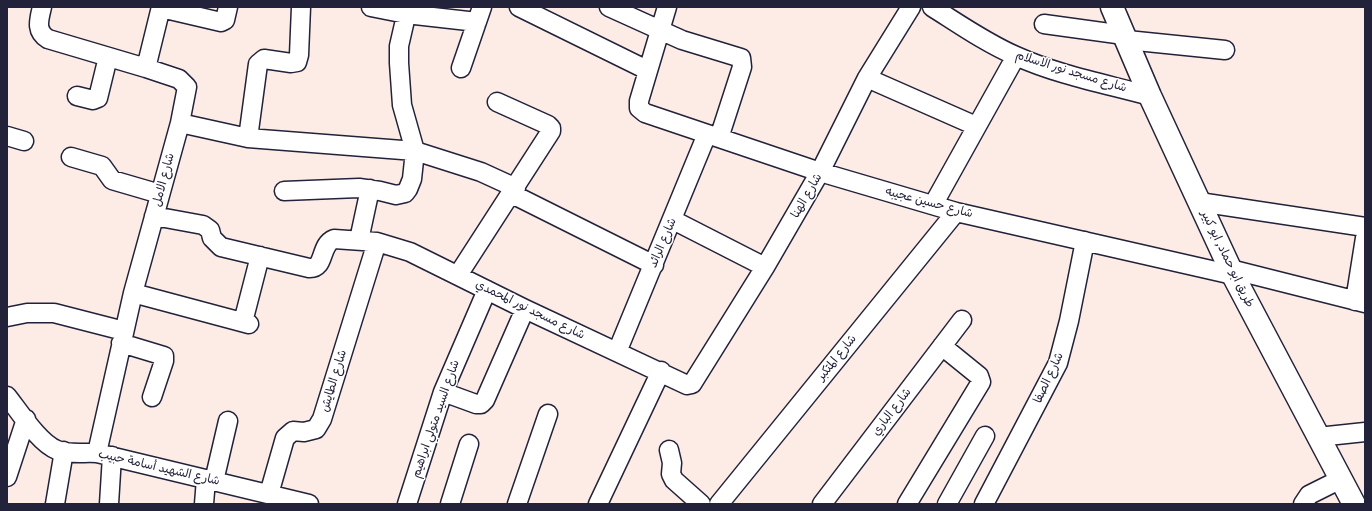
<!DOCTYPE html>
<meta charset="utf-8">
<style>
body{margin:0}
#map{position:relative;width:1372px;height:511px;overflow:hidden;background:#fcece5;font-family:Sriracha,sans-serif}
canvas{display:block}
.frame{position:absolute;inset:0;border:8px solid #22223b;pointer-events:none}
</style>
<div id="map">
<canvas width="1372" height="511"></canvas>
<div class="frame"></div>
</div>
<script>
const ctx = document.querySelector('canvas').getContext('2d');
ctx.lineJoin = 'round';
function strokePath(path, color, width, dash) {
  ctx.strokeStyle = color;
  ctx.lineWidth = width;
  ctx.lineCap = dash ? 'butt' : 'round';
  ctx.setLineDash(dash || []);
  ctx.stroke(path);
}
function label(font, color, halo, rows, align = 'center') {
  ctx.font = font + ' Sriracha,"Playpen Sans Arabic",sans-serif';
  ctx.lineWidth = 3;
  ctx.setLineDash([]);
  ctx.textBaseline = 'middle';
  ctx.strokeStyle = halo;
  ctx.fillStyle = color;
  for (const [text, x, y, turn = 0] of rows) {
    ctx.save();
    ctx.translate(x, y);
    ctx.rotate((+turn || 0) * Math.PI / 180);
    ctx.textAlign = isNaN(turn) ? turn : align;
    if (halo) ctx.strokeText(text, 0, 0);
    ctx.fillText(text, 0, 0);
    ctx.restore();
  }
}
const street = new Path2D(`
 M 42,7 C 39,20 35,31 48,39 L 146,68 L 179,79 L 187,87 L 180,123 L 133,293 L 97,453
 M 371,7 L 406,14 L 477,22
 M 519,7 L 647,70
 M 609,7 L 682,40 L 741,58 L 742,67 L 719,138
 M 667,7 L 639,101 L 639,108 L 645,113 L 820,172 L 956,212 L 1233,275
 M 932,7 C 959,24 986,43 1016,56 C 1058,75 1106,84 1150,96
 M 161,8 L 221,22 L 225,20 L 228,7
 M 1044,24 L 1124,35
 M 1127,40 L 1225,50
 M 146,68 L 161,7
 M 461,68 L 482,7
 M 867,78 L 976,126
 M 77,96 L 93,100 L 98,98 L 108,57
 M 180,123 L 248,138 L 415,151 L 481,172 L 516,188
 M 7,136 L 24,141
 M 248,138 L 258,64 L 264,59 L 291,63 L 297,62 L 299,55 L 301,7
 M 71,157 L 102,166 L 112,180 L 160,194
 M 284,191 L 359,188 L 380,191 L 396,195 L 405,193 L 408,189 L 412,179 L 415,151 L 402,105 L 399,63 L 399,46 L 408,7
 M 512,194 L 654,265
 M 1199,202 L 1365,227
 M 933,205 L 1016,56
 M 154,216 L 203,225 L 210,230 L 212,238 L 221,247 L 309,268 C 326,269 319,245 334,239 L 377,242 L 410,252 L 525,309 L 687,385 L 692,384 L 765,267 L 820,172 L 867,78 L 911,7
 M 673,220 L 765,267
 M 359,240 L 370,189
 M 1230,269 L 1365,303
 M 458,275 L 551,131 L 551,128 L 548,125 L 497,102
 M 133,293 L 249,324
 M 1355,301 L 1365,238
 M 7,317 L 27,313 L 54,313 L 124,331
 M 243,322 L 260,256
 M 121,343 L 164,356 L 164,361 L 152,397
 M 617,352 L 707,134
 M 443,392 L 476,404 L 481,404 L 485,400 L 525,309
 M 7,396 C 19,411 39,443 57,450 C 70,455 84,452 97,453 L 309,504
 M 1318,437 L 1365,432
 M 669,450 L 672,463 L 671,474 L 674,480 L 701,504
 M 7,477 L 26,419
 M 214,481 L 228,421
 M 269,494 L 285,438 L 293,431 L 304,432 L 316,429 L 322,419 L 377,242
 M 55,504 L 64,451
 M 109,504 L 112,456
 M 204,504 L 206,479
 M 407,504 L 443,392 L 487,290
 M 450,504 L 469,444
 M 517,504 L 548,414
 M 598,504 L 661,371
 M 719,504 L 956,212
 M 822,504 L 962,320
 M 907,504 L 981,382 L 979,376 L 942,346
 M 947,504 L 985,436
 M 984,504 L 1058,363 L 1069,321 L 1085,241
 M 1303,504 L 1309,495 L 1341,479`);
const secondary = new Path2D(`
 M 1112,7 L 1150,96 L 1233,275 L 1354,504`);
strokePath(street, '#22223b', 21);
strokePath(secondary, '#22223b', 25);
strokePath(street, '#fff', 18);
strokePath(secondary, '#fff', 22);
label('12px', '#22223b', '#fff', [
 ["شارع مسجد نور الاسلام",1071,72,17],
 ["شارع الامل",164,180,-75],
 ["شارع الهنا",807,196,-60],
 ["شارع حسين عجيبه",929,203,15],
 ["شارع الرائد",663,243,-67],
 ["طريق ابو حماد, ابو كبير",1227,259,64],
 ["شارع مسجد نور المحمدي",530,310,26],
 ["شارع المتكبر",837,358,-51],
 ["شارع الصفا",1049,378,-65],
 ["شارع الطايش",334,381,-73],
 ["شارع الباري",892,412,-53],
 ["شارع السيد متولي ابراهيم",436,419,-71],
 ["شارع الشهيد أسامة حبيب",159,468,13]
]);
</script>
